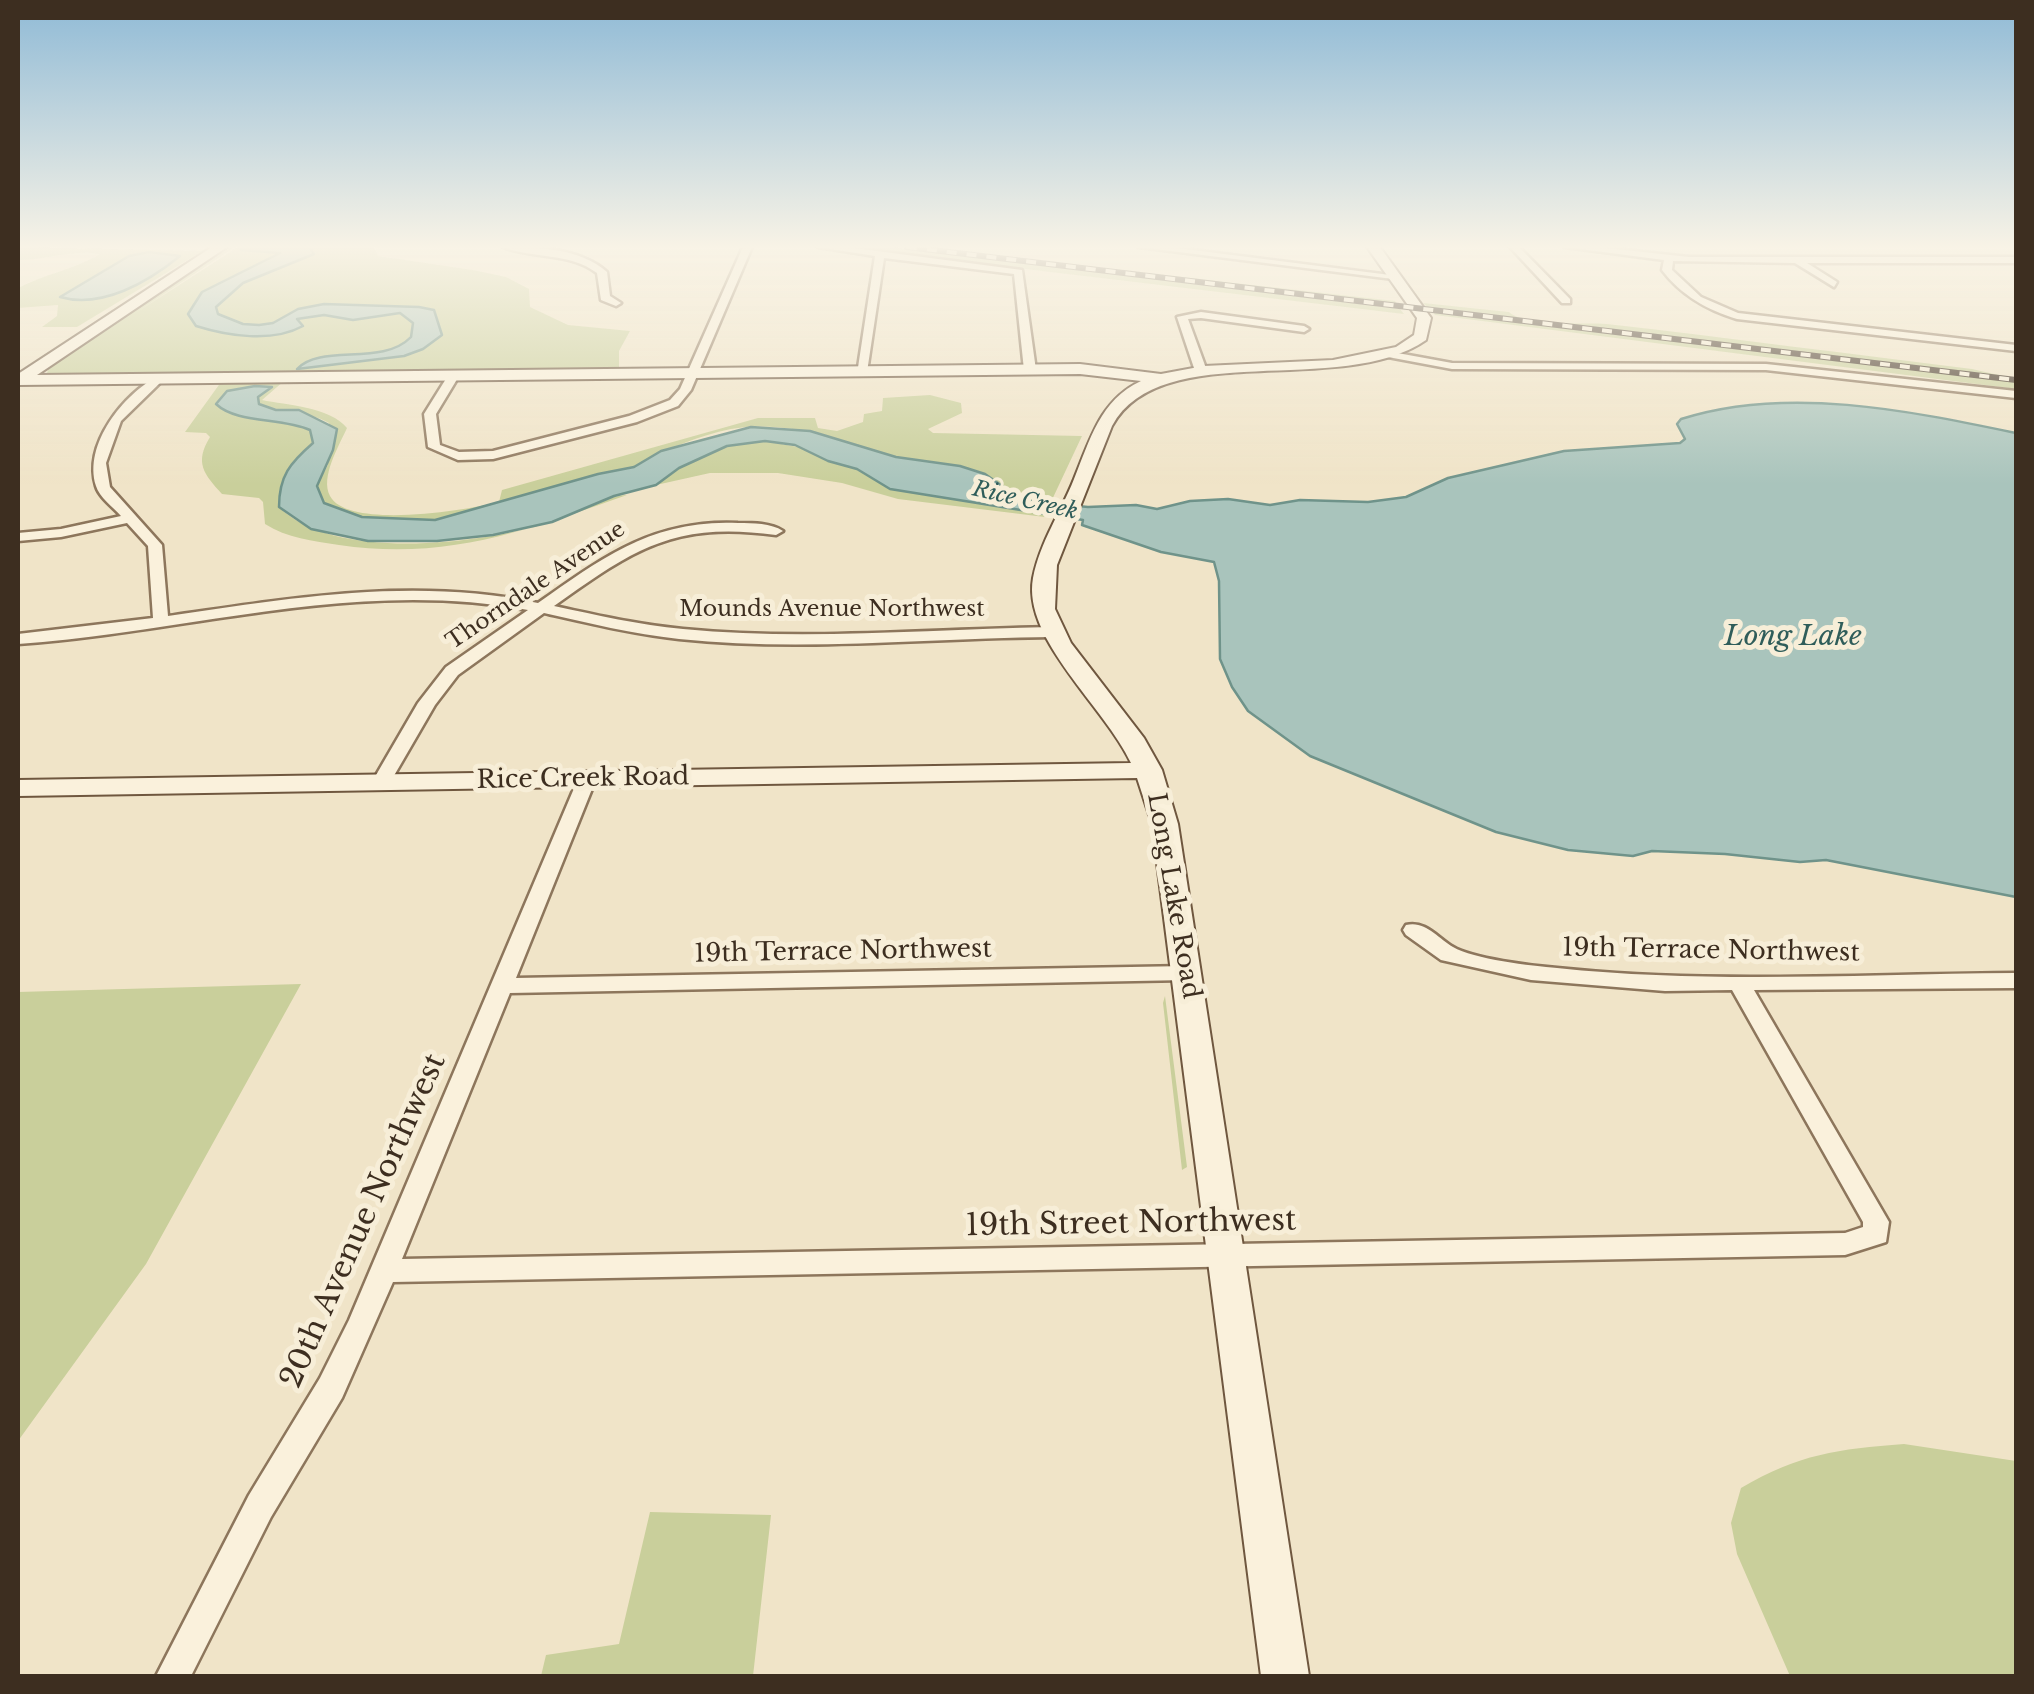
<!DOCTYPE html>
<style>
body{margin:0}
#map{position:relative;width:2034px;height:1694px;overflow:hidden;background:#f0e4c8;font-family:"Libre Baskerville",serif}
canvas{display:block}
.frame{position:absolute;inset:0;border:20px solid #3d2e20;pointer-events:none}
</style>
<div id="map">
<canvas width="2034" height="1694"></canvas>
<div class="frame"></div>
</div>
<script>
const ctx = document.querySelector('canvas').getContext('2d');
ctx.lineJoin = 'round';
function fill(path, color) {
  ctx.fillStyle = color;
  ctx.fill(path, 'evenodd');
}
function strokePath(path, color, width, dash) {
  ctx.strokeStyle = color;
  ctx.lineWidth = width;
  ctx.lineCap = dash ? 'butt' : 'round';
  ctx.setLineDash(dash || []);
  ctx.stroke(path);
}
function label(font, color, halo, rows, align = 'center') {
  ctx.font = font + ' "Libre Baskerville",serif';
  ctx.lineWidth = 10;
  ctx.setLineDash([]);
  ctx.textBaseline = 'middle';
  ctx.strokeStyle = halo;
  ctx.fillStyle = color;
  for (const [text, x, y, turn = 0] of rows) {
    ctx.save();
    ctx.translate(x, y);
    ctx.rotate((+turn || 0) * Math.PI / 180);
    ctx.textAlign = isNaN(turn) ? turn : align;
    if (halo) ctx.strokeText(text, 0, 0);
    ctx.fillText(text, 0, 0);
    ctx.restore();
  }
}
fill(new Path2D(`
 M 18,247 L 201,251 L 209,247 L 77,327 L 42,327 L 57,316 L 58,305 L 18,308 L 18,288 C 45,274 73,270 100,254 C 74,249 45,260 18,260 ZM 149,252 L 179,256 L 106,298 L 138,253 Z
 M 231,247 L 235,247 L 134,314 L 238,247 L 374,247 L 378,256 L 473,270 L 506,277 L 529,289 L 530,307 L 568,325 L 630,331 L 619,351 L 619,369 L 46,375 L 49,368 L 41,372 Z
 M 840,247 L 892,247 L 1400,309 L 1404,314 Z
 M 916,247 L 1395,301 L 1398,306 Z
 M 1423,303 L 1509,312 C 1527,328 1584,322 1607,324 C 1730,338 1849,354 1972,369 L 2016,379 L 1428,308 Z
 M 1433,312 L 2016,382 L 2016,389 L 1435,315 Z
 M 284,381 L 262,400 C 287,405 330,407 347,428 C 339,446 320,477 330,496 C 348,530 468,510 499,502 L 502,490 L 758,418 L 815,418 L 818,428 L 837,431 L 863,422 L 864,414 L 882,411 L 883,398 L 930,395 L 961,403 L 962,413 L 928,429 L 933,433 L 1082,436 L 1050,504 C 1015,498 1011,487 983,474 C 955,460 923,464 894,456 C 841,441 788,419 731,429 C 698,436 668,448 640,465 C 626,474 604,472 588,477 C 514,500 397,549 324,503 L 317,486 L 328,465 L 329,423 C 306,410 283,413 259,404 L 258,397 L 272,388 L 266,386 L 243,416 L 284,420 L 310,430 L 313,443 L 279,507 C 334,562 480,544 548,523 C 575,515 598,497 627,495 C 528,530 447,561 339,545 C 313,541 287,538 265,524 L 263,502 L 259,498 L 222,494 C 204,474 194,463 210,437 L 206,433 L 185,432 L 221,382 Z
 M 765,441 L 803,448 L 827,461 L 857,469 L 890,489 L 1047,513 L 1045,517 L 898,499 L 842,483 L 778,473 L 710,473 L 656,485 C 684,460 728,442 765,441 Z
 M 301,984 L 146,1264 L 18,1441 L 18,992 Z
 M 1165,996 L 1187,1167 L 1182,1170 L 1163,1003 Z
 M 1904,1444 L 2016,1461 L 2016,1676 L 1790,1676 L 1737,1554 L 1731,1523 L 1741,1488 C 1799,1454 1838,1449 1904,1444 Z
 M 650,1512 L 771,1515 L 753,1676 L 541,1676 L 546,1655 L 619,1644 Z`), '#c9cf9b');
const water = new Path2D(`
 M 241,247 L 309,247 L 314,254 L 243,283 L 216,307 L 218,314 L 243,324 L 259,325 L 273,323 L 298,309 L 324,304 L 419,307 L 434,310 L 442,335 L 423,349 L 404,356 L 297,369 C 321,343 382,367 411,337 L 413,323 L 400,313 L 353,320 L 324,315 L 297,319 L 303,326 C 272,343 228,336 196,326 L 188,314 L 202,292 L 280,253 L 241,250 Z
 M 149,252 L 180,256 C 148,282 102,309 60,297 L 129,256 Z
 M 255,386 L 272,387 L 258,397 L 259,404 L 276,410 L 299,410 L 337,429 L 333,450 L 317,486 L 324,503 L 362,517 L 435,520 L 598,474 L 634,467 L 661,451 L 751,427 L 810,431 L 896,457 L 960,466 L 985,474 L 1018,497 L 1037,502 L 1088,507 L 1136,505 L 1157,509 L 1190,501 L 1228,499 L 1270,505 L 1300,500 L 1368,502 L 1406,497 L 1448,478 L 1564,451 L 1680,443 L 1685,439 L 1677,424 L 1681,419 C 1787,385 1910,411 2016,433 L 2016,897 L 1826,860 L 1800,862 L 1725,854 L 1652,851 L 1633,856 L 1568,850 L 1496,832 L 1310,756 L 1248,711 L 1232,687 L 1220,659 L 1219,581 L 1214,562 L 1161,552 L 1082,525 L 1083,520 L 890,489 L 857,469 L 828,461 L 795,445 L 765,441 L 727,446 L 679,468 L 656,485 L 614,496 L 552,522 L 493,535 L 437,541 L 368,541 L 311,529 L 279,507 C 279,476 290,463 313,443 L 310,430 C 282,417 237,424 216,404 L 227,391 Z`);
fill(water, '#a9c4bc');
strokePath(water, '#6f938a', 2.5);
const street = new Path2D(`
 M 503,247 C 537,247 580,248 607,272 L 610,296 L 621,303 L 616,306 L 601,300 L 597,273 C 569,252 533,259 503,247 Z
 M 743,247 L 752,247 L 691,390 L 678,406 L 637,422 L 493,459 L 458,460 L 428,447 L 424,414 L 449,374 L 453,373 L 459,376 L 436,414 L 440,445 L 459,452 L 493,451 L 629,416 L 670,400 L 680,389 Z
 M 818,247 L 846,247 L 1022,270 L 1036,370 L 1030,373 L 1024,370 L 1014,274 L 884,258 L 867,372 L 857,374 L 875,256 Z
 M 1139,247 L 1169,247 L 1398,276 L 1393,279 Z
 M 1510,247 L 1519,247 L 1570,299 L 1570,303 L 1562,303 Z
 M 1565,247 L 1597,247 L 1689,257 L 2016,257 L 2016,263 L 1807,263 L 1837,282 L 1834,287 L 1795,263 L 1673,261 L 1672,270 L 1701,297 L 1738,313 L 2016,345 L 2016,351 L 1737,319 C 1707,310 1681,295 1662,270 L 1664,260 Z
 M 1201,312 L 1304,326 L 1309,329 L 1304,332 L 1201,318 L 1188,319 L 1207,371 L 1201,374 L 1195,371 L 1177,317 Z
 M 1392,352 L 1452,363 L 1766,364 L 2016,391 L 2016,398 L 1766,370 L 1452,369 L 1388,357 L 1387,355 Z
 M 158,376 L 162,377 L 162,381 L 121,421 L 106,463 L 110,487 L 162,545 L 168,616 C 292,598 414,577 538,603 C 603,557 654,519 738,523 C 753,523 771,523 783,531 L 776,535 C 674,521 634,549 554,606 C 597,615 639,625 683,629 C 805,641 929,629 1052,627 L 1060,632 L 1052,637 C 928,638 802,652 679,639 C 633,634 588,623 544,613 L 458,675 L 435,705 L 388,786 L 374,786 L 372,782 L 418,703 L 446,667 L 528,610 C 356,578 189,632 18,644 L 18,634 L 153,618 L 148,546 L 127,523 L 61,537 L 18,541 L 18,533 L 61,529 L 121,516 C 113,507 99,497 96,486 C 83,444 124,394 158,376 Z
 M 587,773 L 596,779 L 516,978 L 1187,966 L 1195,968 L 1198,973 L 1195,978 L 1187,980 L 510,993 L 402,1259 L 1845,1233 L 1863,1227 L 1863,1222 L 1732,990 L 1665,991 L 1531,980 L 1441,960 L 1406,935 L 1403,930 L 1406,925 C 1425,920 1438,938 1453,947 C 1473,959 1532,966 1557,968 C 1708,984 1864,974 2016,973 L 2016,988 L 1754,990 L 1889,1222 L 1886,1242 L 1845,1255 L 393,1282 L 342,1398 L 271,1517 L 191,1676 L 156,1676 L 249,1495 L 320,1378 L 349,1320 L 578,779 Z`);
const secondary = new Path2D(`
 M 212,247 L 227,247 L 37,375 L 1080,364 L 1161,374 L 1204,366 L 1333,360 L 1396,347 L 1414,335 L 1417,318 L 1367,247 L 1380,247 L 1431,318 L 1426,340 C 1341,399 1161,336 1112,426 L 1057,565 L 1055,609 L 1071,643 L 1144,738 L 1162,770 L 1178,824 L 1309,1676 L 1261,1676 L 1152,824 L 1137,778 L 18,796 L 18,780 L 1131,763 C 1105,707 1022,639 1033,578 C 1040,542 1061,512 1074,479 C 1090,440 1100,400 1141,381 L 1080,374 L 18,385 L 18,374 Z`);
strokePath(street, '#8d765c', 5);
strokePath(secondary, '#6f573f', 4);
fill(street, '#faf1dc');
fill(secondary, '#faf1dc');
const rail = new Path2D(`
 M 907,247 L 2016,380`);
strokePath(rail, '#3d2e20', 6);
strokePath(rail, '#f7eed8', 4, [10]);
const sky = ctx.createLinearGradient(0, 0, 0, 484);
sky.addColorStop(0, '#8fbad6');
sky.addColorStop(0.51, '#f8f3e6');
sky.addColorStop(1, '#f8f3e600');
ctx.fillStyle = sky;
ctx.fillRect(0, 0, 2034, 484);
label('italic 22px', '#2f5d5a', '#f7eed8', [
 ["Rice Creek",1025,501,13]
]);
label('22px', '#3d2e20', '#f7eed8', [
 ["Thorndale Avenue",536,586,-34],
 ["Mounds Avenue Northwest",832,610]
]);
label('25px', '#3d2e20', '#f7eed8', [
 ["Rice Creek Road",583,779,-1],
 ["Long Lake Road",1173,896,80],
 ["19th Terrace Northwest",1711,951,1],
 ["19th Terrace Northwest",843,952,-1]
]);
label('italic 28px', '#2f5d5a', '#f7eed8', [
 ["Long Lake",1793,637]
]);
label('30px', '#3d2e20', '#f7eed8', [
 ["20th Avenue Northwest",364,1221,-66],
 ["19th Street Northwest",1131,1224,-1]
]);
</script>
